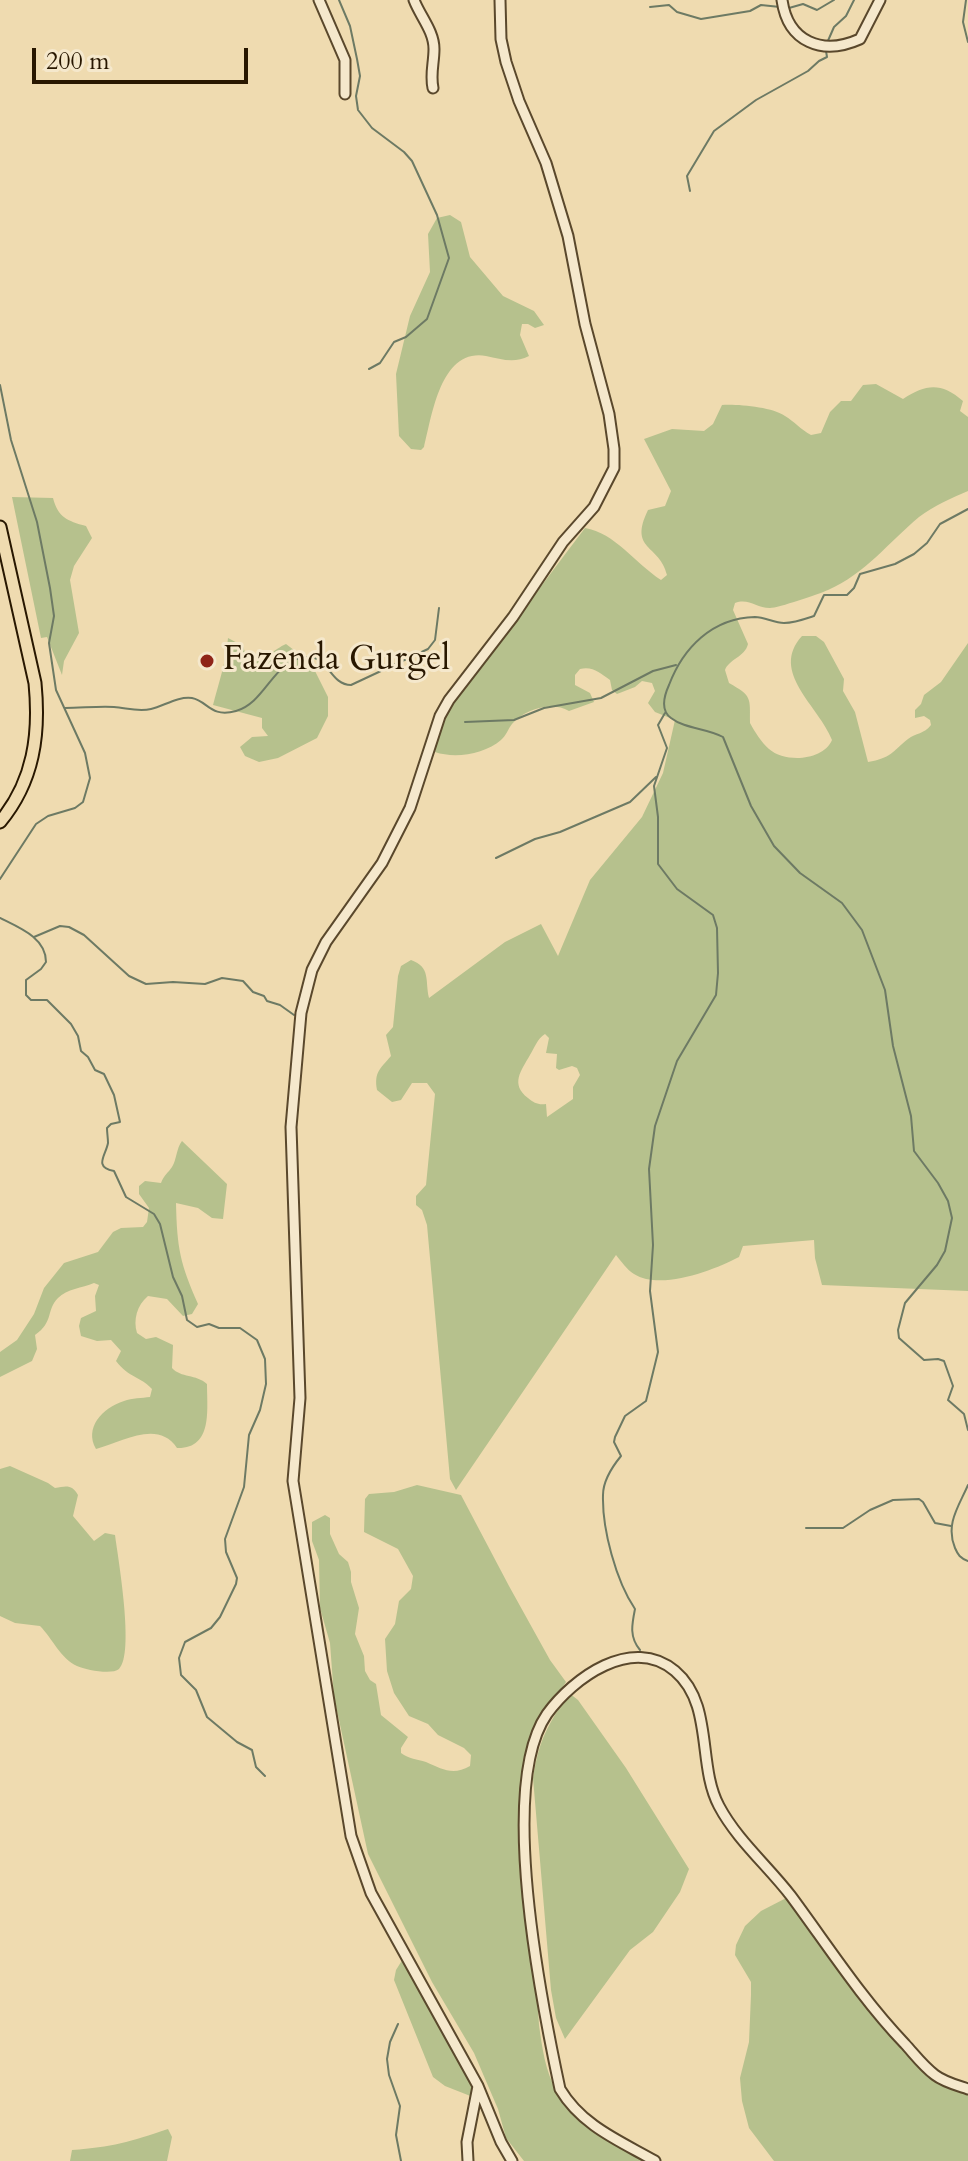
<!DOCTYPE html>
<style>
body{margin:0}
#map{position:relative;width:968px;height:2161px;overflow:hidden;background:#efdbb0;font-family:Cardo,serif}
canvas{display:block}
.scale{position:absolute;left:32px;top:48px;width:216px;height:36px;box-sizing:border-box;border:4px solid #281700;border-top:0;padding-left:10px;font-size:24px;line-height:28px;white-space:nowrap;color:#281700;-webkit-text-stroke:6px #f5e8cc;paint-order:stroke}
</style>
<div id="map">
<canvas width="968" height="2161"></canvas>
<div class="scale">200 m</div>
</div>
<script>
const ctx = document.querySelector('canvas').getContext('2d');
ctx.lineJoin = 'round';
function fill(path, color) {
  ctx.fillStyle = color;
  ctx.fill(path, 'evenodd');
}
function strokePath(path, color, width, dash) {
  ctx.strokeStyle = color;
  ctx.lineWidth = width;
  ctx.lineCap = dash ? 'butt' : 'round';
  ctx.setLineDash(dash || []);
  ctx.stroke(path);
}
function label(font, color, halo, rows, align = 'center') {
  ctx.font = font + ' Cardo,serif';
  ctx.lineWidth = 6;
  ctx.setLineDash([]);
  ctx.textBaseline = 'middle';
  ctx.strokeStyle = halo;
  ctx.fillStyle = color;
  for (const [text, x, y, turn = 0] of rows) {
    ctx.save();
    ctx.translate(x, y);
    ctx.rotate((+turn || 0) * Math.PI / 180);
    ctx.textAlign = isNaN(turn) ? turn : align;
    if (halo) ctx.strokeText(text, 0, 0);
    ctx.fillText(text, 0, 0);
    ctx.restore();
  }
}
fill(new Path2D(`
 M 450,215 L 461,222 L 470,257 L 503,296 L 534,311 L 544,325 L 535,328 L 528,324 L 522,324 L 520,335 L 529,356 C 514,364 501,359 486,356 C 440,348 432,417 424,447 L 421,450 L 411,449 L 399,436 L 396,374 L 410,316 L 430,272 L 428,234 L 437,218 Z
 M 876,384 L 903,399 C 926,384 941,382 963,401 L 960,411 L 968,417 L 968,491 C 951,498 934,506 919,517 C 889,542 865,574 828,590 C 819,594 778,608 770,608 C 756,608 749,598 735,603 L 733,610 L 748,644 C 745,657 729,659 725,670 L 729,683 C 752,696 750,697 750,723 C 755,732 761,742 769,749 C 785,763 823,761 832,740 C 819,706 769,672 802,636 L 816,636 L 824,642 L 844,679 L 843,691 L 855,712 L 868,762 C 891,758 892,752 908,739 C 916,733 924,734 931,725 L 930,720 L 924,716 L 915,718 L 915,710 L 921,704 L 924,695 L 941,682 L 968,643 L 968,1291 L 822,1285 L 815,1258 L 814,1240 L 743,1246 L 739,1257 C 714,1270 661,1291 634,1274 C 627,1270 621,1261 616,1255 L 456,1490 L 450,1479 L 427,1225 L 422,1210 L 416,1205 L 416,1196 L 426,1185 L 435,1094 L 427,1083 L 412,1083 L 401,1100 L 392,1102 L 377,1090 C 374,1072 380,1069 391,1056 L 386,1035 L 393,1027 L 398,976 L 401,966 L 411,960 C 431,967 425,981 429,998 L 505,942 L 541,924 L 558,956 L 590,880 L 642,817 L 663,773 L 675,720 L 655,712 L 648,703 L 655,691 L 652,683 L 642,681 L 635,687 L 617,694 L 612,690 L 610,680 C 600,673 593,666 580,669 L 575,675 L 575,685 L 590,693 L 594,702 L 569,711 C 552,701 525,709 512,724 C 508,729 506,736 501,740 C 485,754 455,759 435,752 C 443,695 468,685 499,642 C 528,604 556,566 585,528 C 615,533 635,563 661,580 L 667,575 C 660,544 628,551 648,510 L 665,506 L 671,491 L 644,439 L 672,429 L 704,431 L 713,424 L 722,405 C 738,404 772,407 785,416 C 795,422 800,429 811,435 L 821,433 L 830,412 L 841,401 L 851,401 L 863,385 ZM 545,1034 L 549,1038 L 546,1053 L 557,1054 L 556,1068 L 559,1070 L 572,1066 L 577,1068 L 580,1075 L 573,1087 L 573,1099 L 547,1117 L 546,1104 C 538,1105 534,1103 528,1098 C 510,1084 521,1071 530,1055 C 535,1047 537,1039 545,1034 Z
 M 12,497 L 53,498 C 58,517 67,521 86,526 L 92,538 L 74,566 L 70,580 L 79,633 L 64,661 L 62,675 L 47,637 L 41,638 Z
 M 228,638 L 243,646 L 248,662 C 260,665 274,649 286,644 L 311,663 L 328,697 L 328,716 L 317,738 L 278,758 L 259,762 L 245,756 L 240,747 L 252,737 L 268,736 L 262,728 L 262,718 L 213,705 C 219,682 226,662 228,638 Z
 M 182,1141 L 227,1184 L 223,1219 L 212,1218 L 198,1208 L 176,1203 C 177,1248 180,1263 198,1304 L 192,1314 L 183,1316 L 167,1299 L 148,1296 C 137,1305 133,1320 137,1333 L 146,1339 L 156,1337 L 173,1345 L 172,1368 C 181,1378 196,1374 207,1384 C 207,1410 213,1449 177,1448 C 158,1419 122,1442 96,1449 C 84,1428 102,1408 124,1401 C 132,1398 142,1398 150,1397 L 152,1389 C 140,1376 129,1378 116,1361 L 121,1351 L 111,1340 L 97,1341 L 81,1336 L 79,1326 L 81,1318 L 96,1311 L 95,1296 L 99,1285 L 94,1283 C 82,1288 67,1289 58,1298 C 46,1310 54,1322 35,1335 L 37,1349 L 32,1361 L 0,1377 L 0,1352 L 17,1340 L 34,1314 L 44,1288 L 64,1263 L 98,1252 L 113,1232 L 121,1228 L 143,1227 L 147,1222 L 149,1208 L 139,1194 L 139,1186 L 145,1181 L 161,1183 C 164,1175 168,1173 172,1167 C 177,1159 176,1149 182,1141 Z
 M 10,1466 L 48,1483 L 55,1488 C 66,1486 72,1484 78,1495 L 73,1516 L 94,1541 L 105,1533 L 115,1535 C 118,1558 135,1654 119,1669 C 112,1675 86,1670 77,1666 C 61,1659 52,1638 40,1626 L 15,1623 L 0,1616 L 0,1469 Z
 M 417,1485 L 461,1495 L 509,1586 L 550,1660 L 566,1682 L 538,1725 L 527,1767 L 527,1839 L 539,2025 C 542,2046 545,2072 557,2091 C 578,2121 628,2143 660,2161 L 524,2161 L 506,2138 L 498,2109 L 474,2053 L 432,1982 L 368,1854 L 334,1697 L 330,1643 L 320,1608 L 319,1560 L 312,1541 L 312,1522 L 325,1515 L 330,1518 L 330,1534 L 339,1554 L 348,1562 L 351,1572 L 351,1582 L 359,1608 L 355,1634 L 364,1656 L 365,1671 L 370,1680 L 376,1684 L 381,1715 L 408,1737 L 401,1748 L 401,1753 C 409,1759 417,1759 426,1762 C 442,1769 453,1776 470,1766 L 471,1755 L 464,1748 L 438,1735 L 428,1724 L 409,1716 L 394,1693 L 387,1671 L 385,1639 L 395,1624 L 399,1601 L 411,1589 L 413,1576 L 398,1549 L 364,1532 L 365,1499 L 369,1494 L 394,1492 Z
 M 569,1693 L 578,1700 L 626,1768 L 689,1869 L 680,1892 L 653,1932 L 630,1950 L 565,2039 L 556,2018 L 551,1990 L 533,1778 C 539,1739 548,1725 569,1693 Z
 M 792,1895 L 873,2007 L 937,2071 L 946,2078 L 968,2086 L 968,2161 L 774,2161 L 749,2128 L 742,2101 L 740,2078 L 749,2042 L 751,1995 L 751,1982 L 735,1955 L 736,1945 L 745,1926 L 761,1911 Z
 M 406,1954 L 464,2058 L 478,2099 L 445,2086 L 433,2077 L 394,1980 L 396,1970 Z
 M 168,2129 L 172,2137 L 167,2161 L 70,2161 L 72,2150 C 112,2147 130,2142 168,2129 Z`), '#b6c18d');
strokePath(new Path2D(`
 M 339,0 L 350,26 L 357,59 L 360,76 L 356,96 L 358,110 L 372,128 L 404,152 L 412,161 L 437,215 L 449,258 L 427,319 L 406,337 L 394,342 L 380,363 L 369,369
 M 966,0 L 963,22 L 968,42
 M 650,7 L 669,5 L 677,12 L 701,19 L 750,11 L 761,5 L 780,7
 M 789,8 L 803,4 L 817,10 L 834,0
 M 827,43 L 834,27 L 846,16 L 854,0
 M 690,191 L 687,176 L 714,131 L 756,100 L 808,71 L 819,61 L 827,57 L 826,51
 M 0,385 L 11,440 L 37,522 L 50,588 L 54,616 L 49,643 L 56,690 L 85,753 L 90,778 L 83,802 L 75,808 L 48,816 L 36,824 L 0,879
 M 968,509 L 940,524 L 927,543 L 914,554 L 895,564 L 860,574 L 854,588 L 847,595 L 824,595 L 814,616 C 805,619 794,623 784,623 C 774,623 765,617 755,617 C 712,618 683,648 669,685 C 664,696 660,710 671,718 C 685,729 707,728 723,737 L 751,806 L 774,846 L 800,873 L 842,903 L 862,930 L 885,990 L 893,1046 L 911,1116 L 914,1151 L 938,1183 L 948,1201 L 952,1218 L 945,1251 L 937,1265 L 905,1303 L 898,1330 L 899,1338 L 924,1360 L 938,1359 L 944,1361 L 953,1386 L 948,1400 L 964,1414 L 968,1430
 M 65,708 C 82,708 98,706 114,707 C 127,708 138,712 151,709 C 164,706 178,696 192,698 C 208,701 210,718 236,711 C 266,703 274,658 307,657 C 329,656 330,685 351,685 L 428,649 L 435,640 L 439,608
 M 465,722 L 514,720 L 544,708 L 601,698 L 653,671 L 676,665
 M 496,858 L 535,839 L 560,832 L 630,802 L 656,777
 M 0,918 C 20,928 46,938 46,962 L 41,969 L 26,980 L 26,995 L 31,1000 L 47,1000 L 71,1024 L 78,1036 L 81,1051 L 88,1057 L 95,1070 L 104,1074 L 114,1095 L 120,1122 L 111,1124 L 107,1128 C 107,1133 108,1138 108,1143 C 106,1155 93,1167 114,1171 L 126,1197 L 154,1214 L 160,1224 L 173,1277 L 182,1296 L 187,1320 L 197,1327 L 209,1324 L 219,1328 L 240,1328 L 257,1340 L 265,1359 L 266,1384 L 260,1410 L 249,1435 L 244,1487 L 225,1539 L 226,1552 L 237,1578 L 236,1584 L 220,1617 L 211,1628 L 185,1642 L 179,1658 L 181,1675 L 196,1690 L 207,1717 L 237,1742 L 252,1750 L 256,1767 L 265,1776
 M 34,937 L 60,926 L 69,927 L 84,935 L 129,976 L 146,984 L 173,982 L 205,984 L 222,978 L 243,981 L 253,992 L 264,996 L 267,1001 L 280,1005 L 294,1015
 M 968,1485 C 959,1506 945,1524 955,1548 C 958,1555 960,1558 968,1561
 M 806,1528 L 843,1528 L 870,1510 L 893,1500 L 919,1499 L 923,1502 L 935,1523 L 951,1526
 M 640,1650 C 629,1637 632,1624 635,1609 C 616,1581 602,1529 603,1495 C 603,1480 612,1467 621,1456 L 614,1442 L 615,1437 L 625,1416 L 646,1401 L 658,1352 L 650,1291 L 653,1245 L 649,1169 L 655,1126 L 677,1061 L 716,995 L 718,973 L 717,928 L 713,915 L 677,889 L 658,864 L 658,817 L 654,786 L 667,748 L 658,725 L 665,713
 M 398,2024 L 390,2042 L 387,2059 L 389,2075 L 400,2106 L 396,2135 L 401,2161`), '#6d7a64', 2);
const minor = new Path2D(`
 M 319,0 L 345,60 L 345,94
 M 414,0 C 420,16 434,31 434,49 C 434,63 430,74 433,88
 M 500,0 L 501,39 L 506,62 L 519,101 L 546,163 L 568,236 L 585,324 L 609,414 L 614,449 L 614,468 L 594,507 L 563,542 L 513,617 L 449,700 L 440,716 L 410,808 L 382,863 L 326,942 L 312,970 L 301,1013 L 291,1127 L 300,1398 L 293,1481 L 351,1836 L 371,1893 L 478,2086 L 501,2142 L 512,2161
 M 782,0 C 788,42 822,56 860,39 L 880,0
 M 468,2161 L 467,2142 L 478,2086
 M 655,2161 C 620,2141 582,2126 560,2089 C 542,2005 497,1786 547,1714 C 573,1678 632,1635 675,1671 C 714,1704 697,1765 719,1806 C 737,1840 768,1866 791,1896 C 828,1946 862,1999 905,2044 C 915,2055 923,2066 935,2075 C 944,2082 956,2085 968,2089`);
const major = new Path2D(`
 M 0,527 L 35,683 C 40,734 34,781 0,822`);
strokePath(minor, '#5a482c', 13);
strokePath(major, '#281700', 15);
strokePath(minor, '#f5e8cc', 9);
strokePath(major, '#efdbb0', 11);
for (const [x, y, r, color] of [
 [207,661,8,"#8f2418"]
]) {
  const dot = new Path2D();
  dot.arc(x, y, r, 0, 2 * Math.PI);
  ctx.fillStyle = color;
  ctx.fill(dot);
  strokePath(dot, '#f5e8cc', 3);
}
label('34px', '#281700', '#f5e8cc', [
 ["Fazenda Gurgel",223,661]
], 'left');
</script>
